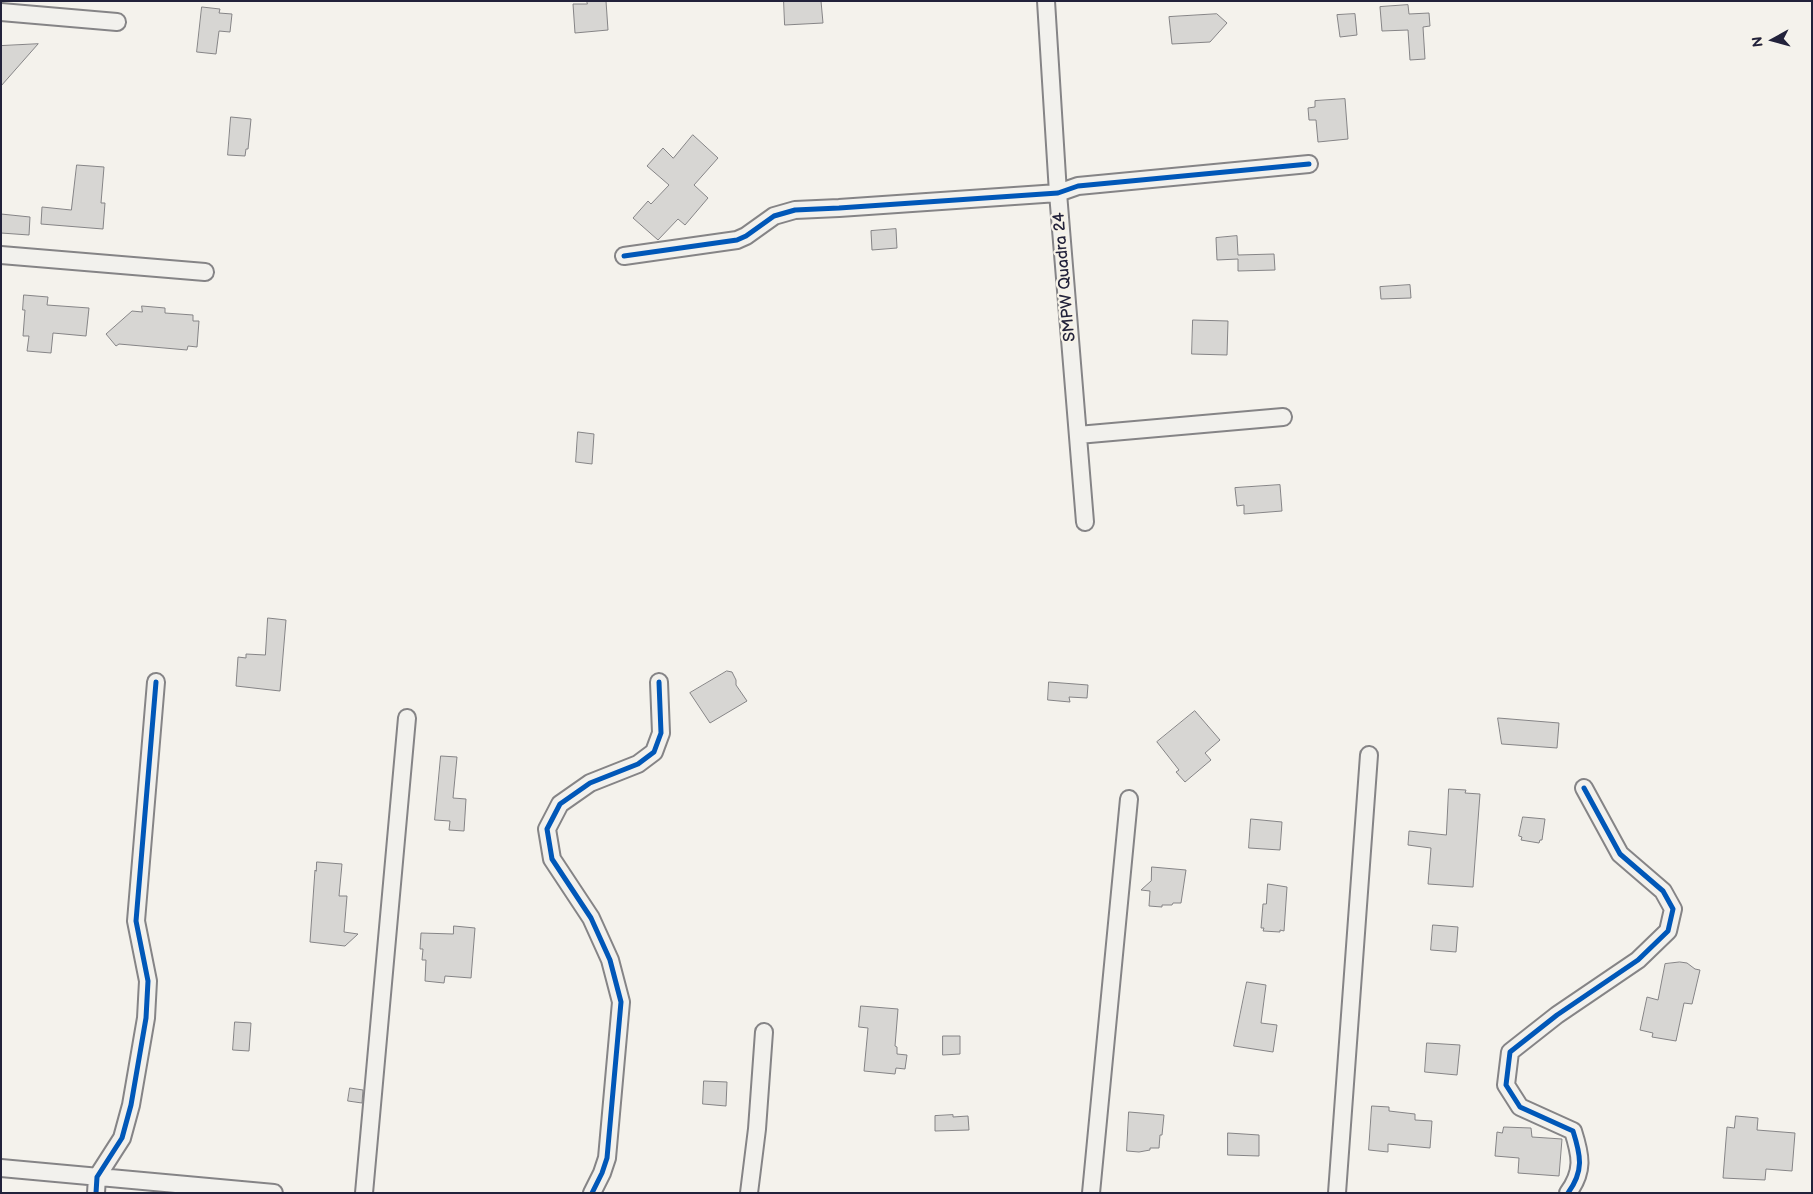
<!DOCTYPE html>
<style>
body{margin:0}
#map{position:relative;width:1813px;height:1194px;overflow:hidden;background:#f4f2ec;font-family:"Balsamiq Sans",sans-serif}
canvas{display:block}
.frame{position:absolute;inset:0;border:2px solid #22223b;pointer-events:none}
.north{position:absolute;left:1748px;top:15px;width:50px;height:50px;-webkit-text-stroke:4px #f7f3e8;paint-order:stroke;rotate:263deg;font-size:14px;font-weight:700;line-height:20px;text-align:center;color:#22223b}
.north::after{content:'';display:block;margin:auto;width:18px;height:22px;background:#22223b;clip-path:polygon(50% 0,100% 100%,50% 72%,0 100%)}
</style>
<div id="map">
<canvas width="1813" height="1194"></canvas>
<div class="frame"></div>
<div class="north">N</div>
</div>
<script>
const ctx = document.querySelector('canvas').getContext('2d');
ctx.lineJoin = 'round';
function fill(path, color) {
  ctx.fillStyle = color;
  ctx.fill(path, 'evenodd');
}
function strokePath(path, color, width, dash) {
  ctx.strokeStyle = color;
  ctx.lineWidth = width;
  ctx.lineCap = dash ? 'butt' : 'round';
  ctx.setLineDash(dash || []);
  ctx.stroke(path);
}
function label(font, color, halo, rows, align = 'center') {
  ctx.font = font + ' "Balsamiq Sans",sans-serif';
  ctx.lineWidth = 4.5;
  ctx.setLineDash([]);
  ctx.textBaseline = 'middle';
  ctx.strokeStyle = halo;
  ctx.fillStyle = color;
  for (const [text, x, y, turn = 0] of rows) {
    ctx.save();
    ctx.translate(x, y);
    ctx.rotate((+turn || 0) * Math.PI / 180);
    ctx.textAlign = isNaN(turn) ? turn : align;
    if (halo) ctx.strokeText(text, 0, 0);
    ctx.fillText(text, 0, 0);
    ctx.restore();
  }
}
const building = new Path2D(`
 M 587,1 L 606,1 L 608,30 L 575,33 L 573,4 L 587,4 Z
 M 784,1 L 821,1 L 823,23 L 785,25 Z
 M 1408,5 L 1409,14 L 1429,13 L 1430,26 L 1423,27 L 1425,59 L 1410,60 L 1408,30 L 1382,31 L 1380,7 Z
 M 202,7 L 220,9 L 219,13 L 232,14 L 230,32 L 219,31 L 216,54 L 197,52 Z
 M 1217,14 L 1227,23 L 1210,42 L 1172,44 L 1169,17 Z
 M 1355,14 L 1357,35 L 1340,37 L 1337,15 Z
 M 38,44 L 1,86 L 1,46 Z
 M 1345,99 L 1348,139 L 1318,142 L 1316,120 L 1309,120 L 1308,108 L 1315,107 L 1315,101 Z
 M 231,117 L 251,119 L 248,149 L 246,149 L 245,156 L 228,155 Z
 M 693,135 L 718,158 L 694,185 L 708,198 L 685,225 L 678,219 L 658,240 L 633,218 L 648,201 L 651,204 L 669,185 L 647,166 L 663,148 L 673,158 Z
 M 77,165 L 104,167 L 101,203 L 105,203 L 103,229 L 41,224 L 42,207 L 71,210 Z
 M 1,214 L 30,217 L 29,235 L 1,233 Z
 M 896,229 L 897,248 L 872,250 L 871,231 Z
 M 1237,236 L 1238,255 L 1274,254 L 1275,270 L 1238,271 L 1238,259 L 1217,260 L 1216,238 Z
 M 1410,285 L 1411,298 L 1381,299 L 1380,287 Z
 M 24,295 L 48,297 L 47,305 L 89,308 L 86,336 L 53,333 L 51,353 L 27,351 L 29,336 L 23,336 L 25,310 L 23,310 Z
 M 142,306 L 165,308 L 165,313 L 193,315 L 193,321 L 199,321 L 197,347 L 188,346 L 187,350 L 119,344 L 116,346 L 106,334 L 132,311 L 142,312 Z
 M 1193,320 L 1228,321 L 1227,355 L 1192,354 Z
 M 578,432 L 594,434 L 592,464 L 576,462 Z
 M 1280,485 L 1282,511 L 1244,514 L 1244,505 L 1237,506 L 1235,488 Z
 M 268,618 L 286,620 L 280,691 L 236,686 L 238,657 L 246,658 L 246,654 L 265,655 Z
 M 727,671 L 732,672 L 736,680 L 736,685 L 747,701 L 710,723 L 690,693 Z
 M 1049,682 L 1088,685 L 1087,698 L 1069,697 L 1070,702 L 1048,700 Z
 M 1195,711 L 1220,740 L 1205,753 L 1211,760 L 1185,782 L 1176,772 L 1179,770 L 1157,742 Z
 M 1498,718 L 1559,723 L 1557,748 L 1502,744 Z
 M 441,756 L 457,757 L 453,798 L 466,799 L 464,831 L 449,830 L 450,821 L 435,820 Z
 M 1449,789 L 1466,790 L 1465,793 L 1480,794 L 1473,887 L 1428,884 L 1431,848 L 1408,845 L 1409,831 L 1446,835 Z
 M 1523,817 L 1545,819 L 1542,840 L 1540,840 L 1539,843 L 1521,840 L 1522,837 L 1519,836 Z
 M 1251,819 L 1282,822 L 1280,850 L 1249,848 Z
 M 317,862 L 342,864 L 339,896 L 347,896 L 344,932 L 358,934 L 345,946 L 310,942 L 315,870 L 316,871 Z
 M 1152,867 L 1186,870 L 1181,903 L 1173,903 L 1172,905 L 1162,905 L 1162,907 L 1149,906 L 1150,891 L 1141,890 L 1151,881 Z
 M 1268,884 L 1287,887 L 1284,931 L 1280,930 L 1280,932 L 1263,931 L 1264,928 L 1261,928 L 1263,904 L 1266,904 Z
 M 1433,925 L 1458,927 L 1456,952 L 1431,950 Z
 M 454,926 L 475,928 L 471,978 L 445,976 L 444,983 L 425,981 L 426,960 L 422,960 L 423,949 L 420,949 L 421,933 L 453,934 Z
 M 1680,962 L 1687,963 L 1695,969 L 1700,970 L 1692,1004 L 1684,1003 L 1676,1041 L 1652,1037 L 1653,1033 L 1640,1030 L 1647,997 L 1658,1000 L 1665,964 Z
 M 1247,982 L 1266,985 L 1261,1023 L 1277,1025 L 1273,1052 L 1234,1046 Z
 M 861,1006 L 898,1009 L 895,1046 L 897,1047 L 897,1054 L 907,1055 L 905,1069 L 896,1068 L 895,1074 L 864,1071 L 868,1028 L 859,1027 Z
 M 235,1022 L 251,1023 L 249,1051 L 233,1050 Z
 M 943,1036 L 960,1036 L 960,1054 L 943,1055 Z
 M 1427,1043 L 1460,1045 L 1457,1075 L 1425,1072 Z
 M 704,1081 L 727,1082 L 726,1106 L 703,1104 Z
 M 350,1088 L 363,1090 L 362,1103 L 348,1101 Z
 M 1372,1106 L 1389,1107 L 1389,1111 L 1415,1114 L 1415,1120 L 1432,1121 L 1430,1148 L 1388,1144 L 1388,1152 L 1369,1150 Z
 M 1129,1112 L 1164,1115 L 1162,1135 L 1160,1135 L 1159,1148 L 1150,1148 L 1150,1150 L 1139,1152 L 1127,1151 Z
 M 953,1115 L 953,1117 L 968,1116 L 969,1130 L 935,1131 L 935,1116 Z
 M 1736,1116 L 1758,1118 L 1757,1130 L 1795,1133 L 1792,1171 L 1766,1169 L 1765,1180 L 1723,1178 L 1727,1127 L 1734,1128 Z
 M 1504,1127 L 1531,1128 L 1532,1137 L 1562,1139 L 1559,1176 L 1518,1173 L 1519,1158 L 1495,1156 L 1497,1132 L 1502,1133 Z
 M 1228,1133 L 1259,1135 L 1259,1156 L 1228,1155 Z`);
fill(building, '#d7d6d3');
strokePath(building, '#858486', 1);
const minor = new Path2D(`
 M 1046,1 L 1058,193 L 1085,522
 M 1,12 L 117,22
 M 1,255 L 205,272
 M 624,256 L 737,240 L 746,236 L 774,216 L 795,210 L 839,208 L 1058,193 L 1078,186 L 1309,164
 M 1078,435 L 1283,417
 M 1,1168 L 274,1193
 M 96,1193 L 97,1177 L 122,1138 L 131,1105 L 146,1018 L 148,981 L 136,921 L 156,682
 M 364,1193 L 407,718
 M 592,1193 L 602,1173 L 607,1158 L 621,1002 L 610,960 L 591,918 L 552,859 L 547,829 L 560,804 L 590,783 L 638,764 L 654,752 L 661,733 L 659,682
 M 749,1193 L 757,1129 L 764,1032
 M 1091,1193 L 1129,799
 M 1337,1193 L 1369,755
 M 1568,1193 C 1584,1171 1581,1156 1573,1131 L 1520,1107 L 1506,1085 L 1510,1052 L 1557,1015 L 1638,960 L 1668,931 L 1673,909 L 1663,891 L 1620,854 L 1584,788`);
strokePath(minor, '#858486', 20);
strokePath(minor, '#f2f1ed', 16);
strokePath(new Path2D(`
 M 624,256 L 737,240 L 746,236 L 774,216 L 795,210 L 839,208 L 1058,193 L 1078,186 L 1309,164
 M 96,1193 L 97,1177 L 122,1138 L 131,1105 L 146,1018 L 148,981 L 136,921 L 156,682
 M 592,1193 L 602,1173 L 607,1158 L 621,1002 L 610,960 L 591,918 L 552,859 L 547,829 L 560,804 L 590,783 L 638,764 L 654,752 L 661,733 L 659,682
 M 1568,1193 C 1584,1171 1581,1156 1573,1131 L 1520,1107 L 1506,1085 L 1510,1052 L 1557,1015 L 1638,960 L 1668,931 L 1673,909 L 1663,891 L 1620,854 L 1584,788`), '#0057b8', 5);
label('16px', '#22223b', '#f7f3e8', [
 ["SMPW Quadra 24",1065,277,-95]
]);
</script>
